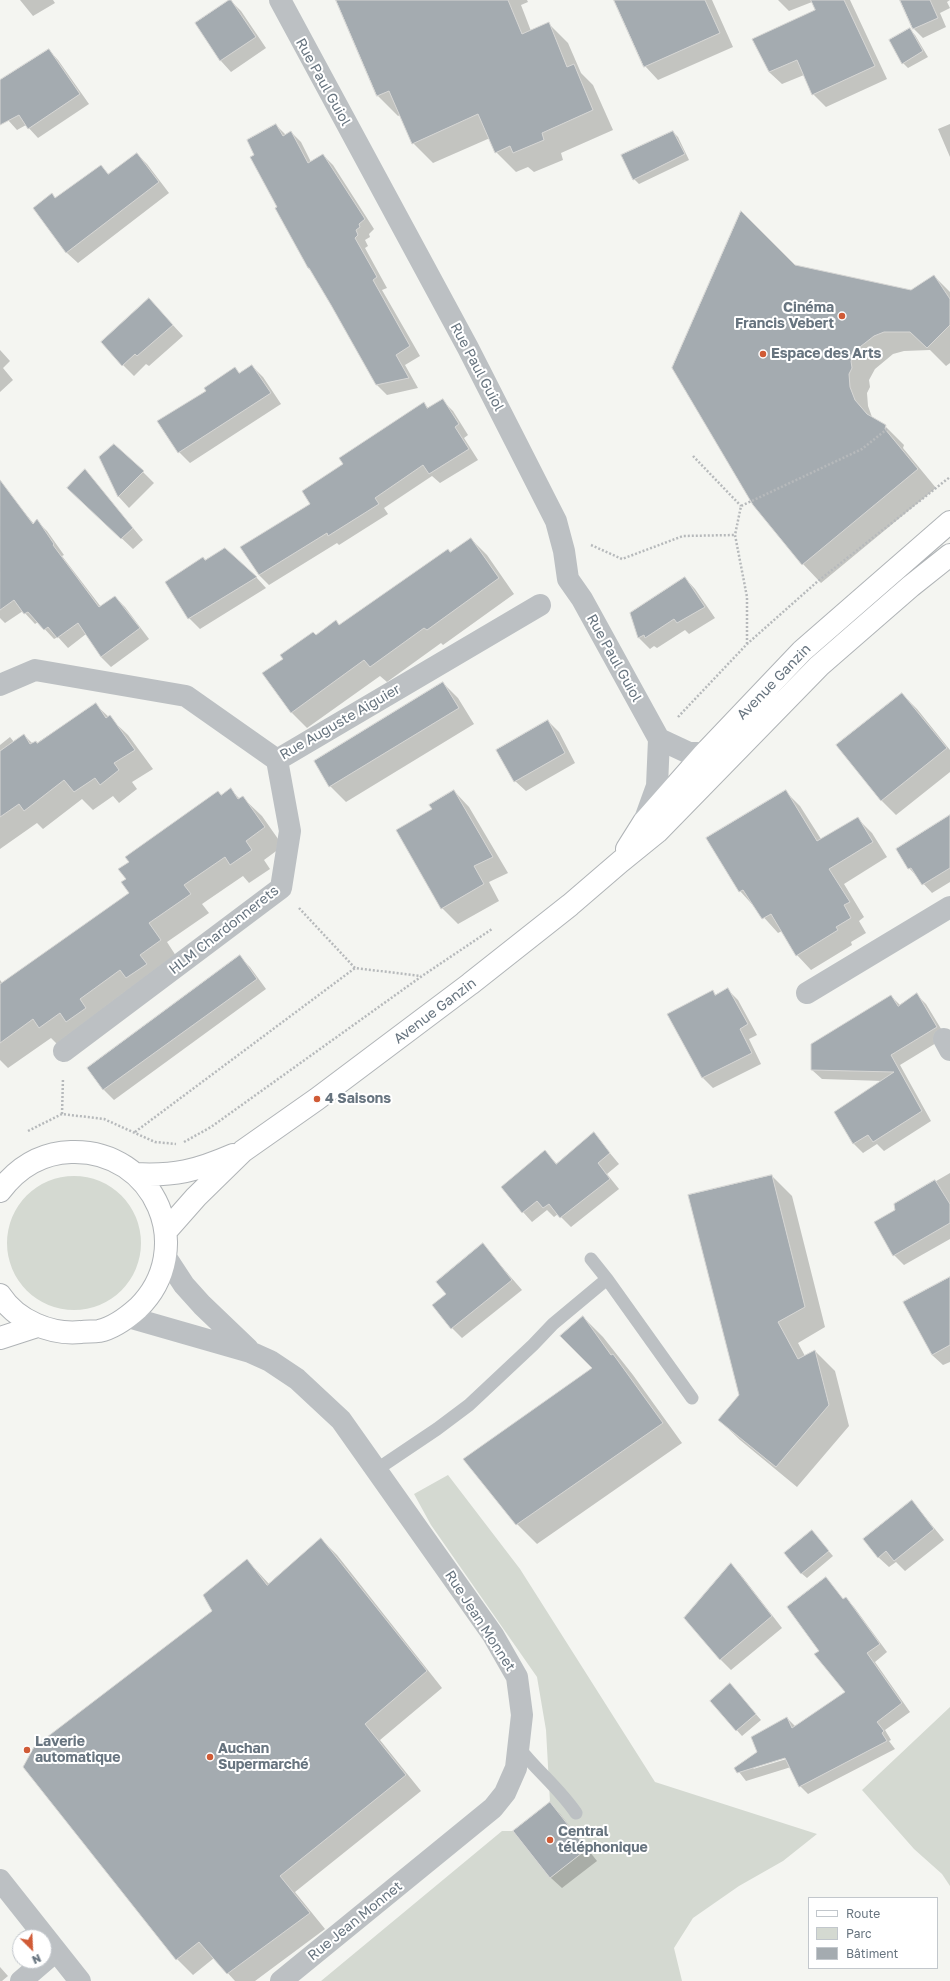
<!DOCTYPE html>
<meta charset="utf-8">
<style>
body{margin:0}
#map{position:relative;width:950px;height:1981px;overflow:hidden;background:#f4f5f1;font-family:"Golos Text",sans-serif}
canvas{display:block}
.legend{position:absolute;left:808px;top:1897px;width:130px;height:72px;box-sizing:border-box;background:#fff;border:1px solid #c2c7cc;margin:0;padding:5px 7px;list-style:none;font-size:12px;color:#67747f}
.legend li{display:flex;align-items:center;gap:8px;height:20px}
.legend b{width:20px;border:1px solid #c2c7cc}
.north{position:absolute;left:12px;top:1929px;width:40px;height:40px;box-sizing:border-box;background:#fff;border:1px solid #c2c7cc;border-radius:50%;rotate:156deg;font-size:11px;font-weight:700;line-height:16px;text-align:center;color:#67747f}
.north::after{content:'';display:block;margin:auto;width:14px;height:18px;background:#d05b36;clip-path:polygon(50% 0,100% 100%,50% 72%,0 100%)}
</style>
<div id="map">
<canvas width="950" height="1981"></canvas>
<ul class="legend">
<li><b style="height:5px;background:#fff"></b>Route</li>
<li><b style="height:11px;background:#d4d9d1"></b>Parc</li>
<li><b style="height:11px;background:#a4abb0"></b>Bâtiment</li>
</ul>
<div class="north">N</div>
</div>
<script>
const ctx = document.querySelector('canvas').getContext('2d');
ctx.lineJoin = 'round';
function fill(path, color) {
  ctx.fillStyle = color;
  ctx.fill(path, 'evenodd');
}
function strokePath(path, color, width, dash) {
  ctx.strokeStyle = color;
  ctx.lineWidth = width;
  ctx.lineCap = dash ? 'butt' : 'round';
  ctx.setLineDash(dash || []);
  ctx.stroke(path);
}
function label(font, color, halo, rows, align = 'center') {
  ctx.font = font + ' "Golos Text",sans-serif';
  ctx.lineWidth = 4;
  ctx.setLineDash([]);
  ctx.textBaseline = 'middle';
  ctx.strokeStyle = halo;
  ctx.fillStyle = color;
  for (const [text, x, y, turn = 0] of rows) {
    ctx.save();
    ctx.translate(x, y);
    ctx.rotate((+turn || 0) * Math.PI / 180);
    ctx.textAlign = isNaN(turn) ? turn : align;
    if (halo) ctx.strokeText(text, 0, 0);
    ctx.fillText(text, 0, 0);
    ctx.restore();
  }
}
fill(new Path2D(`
 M7 1243a67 67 0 1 1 134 0a67 67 0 1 1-134 0Z
 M 448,1475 L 520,1569 L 655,1782 L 817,1834 L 783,1861 L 739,1886 L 693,1918 L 674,1948 L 682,1981 L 321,1981 L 502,1831 L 513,1831 L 550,1878 L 587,1849 L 550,1802 L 546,1730 L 537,1677 L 431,1525 L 414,1494 Z
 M 950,1707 L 950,1886 L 942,1874 L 914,1849 L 862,1790 Z`), '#d4d9d1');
fill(new Path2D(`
 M 20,0 L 53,0 L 55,3 L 33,16 Z
 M 230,0 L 241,11 L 266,48 L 231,72 L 221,61 L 196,24 Z
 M 337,0 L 527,0 L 528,2 L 521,5 L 531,31 L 548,23 L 568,43 L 581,73 L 593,85 L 613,130 L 561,153 L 563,160 L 534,172 L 528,167 L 516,172 L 496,152 L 490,138 L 433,163 L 413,143 L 400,115 L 398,116 L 378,96 Z
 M 614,0 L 712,0 L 733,47 L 658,80 L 645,66 Z
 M 778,0 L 850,0 L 887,79 L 826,107 L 813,94 L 804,75 L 782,84 L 769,72 L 817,10 L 812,2 L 789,11 Z
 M 901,0 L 950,0 L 947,2 L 950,8 L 940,13 L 946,27 L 923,38 L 914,29 Z
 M 910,30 L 915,35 L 928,57 L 908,68 L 903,63 Z
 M 49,50 L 58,60 L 89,104 L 38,138 L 26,125 L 17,130 L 8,120 L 0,108 L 0,82 Z
 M 950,124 L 950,157 L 938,129 Z
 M 276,125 L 286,135 L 291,132 L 301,142 L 311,162 L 323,155 L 333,165 L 374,229 L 369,234 L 370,237 L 365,240 L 368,246 L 365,248 L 387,288 L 382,290 L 420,356 L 405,365 L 418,388 L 387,395 L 377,385 L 313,272 L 308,268 L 256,155 Z
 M 673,132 L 678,137 L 689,160 L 639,184 L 634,179 Z
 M 137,154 L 147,164 L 169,193 L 78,263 L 67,253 L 35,208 L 52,195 L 56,199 L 101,167 L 109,175 Z
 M 795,266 L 911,291 L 934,276 L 950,292 L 950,363 L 946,366 L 930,350 L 904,351 L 893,354 L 875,369 L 869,380 L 870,387 L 867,393 L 868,406 L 872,417 L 885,426 L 904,445 L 903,448 L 936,488 L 821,583 L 803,564 Z
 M 160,311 L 183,336 L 149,366 L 146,364 L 134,376 L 123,365 Z
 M 0,350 L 10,361 L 3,368 L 13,380 L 0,392 Z
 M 252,366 L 263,377 L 281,404 L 190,463 L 179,452 L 208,391 L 235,369 L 240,374 Z
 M 443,401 L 453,411 L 468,435 L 464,438 L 478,460 L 440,483 L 432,476 L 384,508 L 388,514 L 339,545 L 337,543 L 269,585 L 259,575 L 241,547 L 311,505 L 344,465 L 424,403 L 429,409 Z
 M 100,457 L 143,472 L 154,483 L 129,508 L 119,497 Z
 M 85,470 L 143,540 L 133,549 L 79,498 Z
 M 10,495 L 34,524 L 37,521 L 47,531 L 64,555 L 62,556 L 101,607 L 115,597 L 125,607 L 149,639 L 111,667 L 101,657 L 86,634 L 68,648 L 58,637 L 54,639 L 38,622 L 35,624 L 23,611 L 5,623 L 0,618 L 0,497 Z
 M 471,539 L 487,555 L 514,594 L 443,645 L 441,643 L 387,682 L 380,676 L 307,728 L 291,712 L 316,636 L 336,622 L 340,626 Z
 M 256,577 L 266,588 L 200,629 L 189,618 Z
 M 685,578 L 695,589 L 715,618 L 689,634 L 685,630 L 657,648 L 654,646 L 650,649 L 639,638 L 631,613 Z
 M 443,683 L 458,698 L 474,724 L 346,802 L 330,786 Z
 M 902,694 L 917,709 L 950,750 L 950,772 L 896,815 L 881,800 Z
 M 96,705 L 128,735 L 153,769 L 132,782 L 137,789 L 119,803 L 113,796 L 93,810 L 82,799 L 43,829 L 37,823 L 0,849 L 0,745 L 10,737 L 14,742 L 24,735 L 33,744 L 38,744 Z
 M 548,721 L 559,732 L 575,763 L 526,791 L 515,781 Z
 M 231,790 L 240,799 L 243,798 L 262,816 L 283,846 L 264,860 L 270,869 L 249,883 L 243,876 L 202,904 L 209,913 L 167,942 L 178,959 L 59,1046 L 51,1038 L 8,1068 L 0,1060 L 0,980 L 3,984 L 130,893 L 222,796 Z
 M 454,791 L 469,807 L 508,873 L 489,882 L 499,901 L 458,924 L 442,908 L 433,810 Z
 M 785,791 L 800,806 L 821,839 L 857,818 L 872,833 L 887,857 L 844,884 L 864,917 L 859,921 L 866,933 L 851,942 L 852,945 L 811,970 L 797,955 L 782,931 L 778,933 L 740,891 Z
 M 950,817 L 950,882 L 932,893 L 909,868 Z
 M 240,957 L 250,967 L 266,989 L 114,1100 L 104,1090 L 88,1068 Z
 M 728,990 L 738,1000 L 757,1035 L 749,1039 L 761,1064 L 713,1088 L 703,1078 L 669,1014 L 712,991 L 717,996 Z
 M 917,995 L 926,1004 L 946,1037 L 900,1065 L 931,1121 L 884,1151 L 877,1144 L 863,1153 L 853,1143 L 883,1081 L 822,1079 L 812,1070 L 891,996 L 901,1006 Z
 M 594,1134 L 619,1164 L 607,1174 L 619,1189 L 571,1227 L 558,1214 L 554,1217 L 547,1210 L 532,1222 L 523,1212 L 545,1152 L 557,1164 Z
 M 950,1173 L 950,1239 L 904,1265 L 894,1255 L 895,1205 Z
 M 772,1176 L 792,1196 L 825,1327 L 798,1343 L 805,1356 L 815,1351 L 835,1371 L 849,1426 L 797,1487 L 740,1440 L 719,1420 L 741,1396 Z
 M 483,1245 L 522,1290 L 462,1338 L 452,1328 L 447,1294 Z
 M 950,1278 L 950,1362 L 943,1365 L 932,1355 Z
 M 583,1317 L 603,1337 L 633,1375 L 682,1443 L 537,1544 L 517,1524 L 594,1368 Z
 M 912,1501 L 944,1540 L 905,1571 L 896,1562 L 889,1567 L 878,1557 Z
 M 812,1532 L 833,1556 L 807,1578 L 801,1573 Z
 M 321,1539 L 337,1555 L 442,1688 L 380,1740 L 421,1791 L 295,1892 L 325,1929 L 255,1981 L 235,1981 L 214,1958 L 193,1975 L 177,1959 L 213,1611 L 247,1560 L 270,1585 Z
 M 731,1564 L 741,1575 L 782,1628 L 731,1670 L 720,1659 Z
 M 826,1579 L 844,1600 L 845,1599 L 854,1607 L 887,1652 L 875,1662 L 910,1712 L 885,1730 L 891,1740 L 889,1741 L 895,1749 L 808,1794 L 800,1786 L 791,1767 L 746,1781 L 736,1768 L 759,1752 L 787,1718 L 796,1727 L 847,1692 L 821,1651 ZM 790,1756 L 790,1758 L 753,1769 L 756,1766 Z
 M 735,1690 L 761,1720 L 742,1736 L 711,1701 Z
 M 550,1803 L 560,1814 L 597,1861 L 562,1888 L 551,1878 L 514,1831 Z
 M 0,1967 L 8,1976 L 2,1981 L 0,1981 Z`), '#0003');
const building = new Path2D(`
 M 229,0 L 231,0 L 256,37 L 220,61 L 195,23 Z
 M 336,0 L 508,0 L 522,34 L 549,22 L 567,67 L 574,64 L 593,110 L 542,133 L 544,140 L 513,153 L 510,146 L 495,153 L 478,114 L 412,144 L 389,91 L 377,96 Z
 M 614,0 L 705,0 L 720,33 L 644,67 Z
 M 811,0 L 844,0 L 875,66 L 812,95 L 797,60 L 769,72 L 752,39 L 815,10 Z
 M 900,0 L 930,0 L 938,18 L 913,29 Z
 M 910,28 L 923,51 L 902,64 L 889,40 Z
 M 49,49 L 80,94 L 28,129 L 19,115 L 0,125 L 0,80 Z
 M 276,124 L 283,136 L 291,131 L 308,163 L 323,154 L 365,219 L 359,224 L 360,227 L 356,230 L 358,235 L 355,238 L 377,277 L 373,280 L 410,346 L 396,355 L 409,378 L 376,385 L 331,305 L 309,268 L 308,268 L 275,208 L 277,207 L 250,157 L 254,155 L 247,140 Z
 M 673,131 L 685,154 L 633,180 L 621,155 Z
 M 137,153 L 159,182 L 66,253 L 33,208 L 52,193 L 55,198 L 101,165 L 108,174 Z
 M 741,211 L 795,265 L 911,290 L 934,275 L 950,299 L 950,325 L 927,348 L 910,332 L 884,332 L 874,336 L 856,350 L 851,361 L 852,368 L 849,374 L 850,387 L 855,400 L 867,414 L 886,425 L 885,429 L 918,469 L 802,565 L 753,505 L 672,368 Z
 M 149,298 L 173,325 L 137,356 L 135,354 L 122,366 L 101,342 Z
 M 252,365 L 271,393 L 178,453 L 157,421 L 206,391 L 204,388 L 235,367 L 239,373 Z
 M 443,399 L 459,424 L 455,427 L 469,449 L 429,474 L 423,465 L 375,498 L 379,504 L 328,536 L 327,533 L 259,575 L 240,547 L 310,504 L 302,491 L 343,464 L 339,458 L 424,402 L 427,408 Z
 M 114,444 L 144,471 L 118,497 L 99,457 Z
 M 85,469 L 133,528 L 121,539 L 67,488 Z
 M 0,480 L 33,524 L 37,519 L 54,544 L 53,545 L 99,607 L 115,596 L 140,628 L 101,657 L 78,623 L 57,638 L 48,627 L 44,630 L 28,612 L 24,614 L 14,600 L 0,610 Z
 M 471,538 L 499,578 L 427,630 L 424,628 L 370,667 L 364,660 L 291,713 L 262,673 L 283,659 L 280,655 L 313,632 L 316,635 L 336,620 L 339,625 L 448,549 L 450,552 Z
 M 225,548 L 257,577 L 188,619 L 165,582 L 203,557 L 205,560 Z
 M 685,577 L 705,607 L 677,623 L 674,619 L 645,638 L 644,635 L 638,638 L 630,613 Z
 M 443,682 L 459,708 L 329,787 L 314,761 Z
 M 902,693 L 947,748 L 881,801 L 836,745 Z
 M 96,703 L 106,718 L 110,715 L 135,750 L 114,763 L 119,770 L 100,785 L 95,778 L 74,792 L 64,780 L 24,811 L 19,804 L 0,817 L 0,751 L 24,734 L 30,744 L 36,741 L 37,743 Z
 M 548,720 L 565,753 L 514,782 L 496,750 Z
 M 231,788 L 238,799 L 243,796 L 265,827 L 246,841 L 252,850 L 230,865 L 225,857 L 184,885 L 191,894 L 149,923 L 161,940 L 140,955 L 147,964 L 126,978 L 120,970 L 80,999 L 86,1008 L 66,1022 L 60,1013 L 39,1028 L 33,1019 L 0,1043 L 0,984 L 129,893 L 121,882 L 126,879 L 118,869 L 129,862 L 125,857 L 218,791 L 221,795 Z
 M 454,790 L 493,857 L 474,866 L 484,884 L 441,909 L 396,830 L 432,809 L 429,805 Z
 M 786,790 L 817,841 L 858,817 L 873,842 L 829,869 L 850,902 L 844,905 L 851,918 L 836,927 L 838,930 L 796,956 L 771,914 L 762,919 L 743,890 L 739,892 L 706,838 Z
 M 950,815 L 950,868 L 922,885 L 911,868 L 908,869 L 896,849 Z
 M 240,955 L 257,979 L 103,1090 L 87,1068 Z
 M 728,988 L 748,1024 L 740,1029 L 752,1053 L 702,1078 L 667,1014 L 713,990 L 715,995 Z
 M 917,993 L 937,1027 L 891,1055 L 922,1111 L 873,1142 L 868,1135 L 853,1144 L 834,1112 L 894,1072 L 811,1070 L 811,1044 L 891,995 L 898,1006 Z
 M 594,1132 L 610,1153 L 598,1163 L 610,1179 L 560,1218 L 549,1204 L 543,1208 L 537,1201 L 522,1213 L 501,1187 L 545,1150 L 556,1164 Z
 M 772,1175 L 805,1307 L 778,1322 L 798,1359 L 815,1350 L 829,1405 L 776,1467 L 718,1420 L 739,1395 L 688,1195 Z
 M 935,1180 L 950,1204 L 950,1223 L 893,1256 L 874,1222 L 895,1210 L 894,1204 Z
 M 483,1243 L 512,1280 L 451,1329 L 432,1305 L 446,1294 L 436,1282 Z
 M 950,1277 L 950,1345 L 932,1355 L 903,1302 Z
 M 583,1316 L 611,1355 L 613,1354 L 663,1423 L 516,1525 L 463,1459 L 592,1368 L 560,1336 Z
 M 912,1500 L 934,1529 L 894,1561 L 886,1551 L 878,1558 L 863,1539 Z
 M 812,1530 L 829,1551 L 801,1574 L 784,1553 Z
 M 321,1538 L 427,1671 L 365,1724 L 406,1775 L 280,1876 L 310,1913 L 227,1974 L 199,1942 L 176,1960 L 23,1767 L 34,1747 L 212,1611 L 203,1595 L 247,1559 L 267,1585 Z
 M 731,1563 L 772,1616 L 720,1660 L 684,1618 Z
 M 826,1577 L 843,1599 L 846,1597 L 880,1644 L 867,1653 L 902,1703 L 877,1722 L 884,1731 L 882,1733 L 887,1741 L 799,1787 L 785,1758 L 737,1773 L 734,1768 L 757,1752 L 751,1737 L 787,1717 L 792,1728 L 845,1692 L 814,1654 L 819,1651 L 787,1607 Z
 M 730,1683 L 756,1714 L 736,1731 L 710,1701 Z
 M 550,1802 L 587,1849 L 550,1878 L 513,1831 Z`);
fill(building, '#a4abb0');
strokePath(building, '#d6d6d4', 1);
const primary = new Path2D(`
 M 627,849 L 644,822 L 704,754 L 802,651 L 950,522
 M 135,1174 C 175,1176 196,1171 233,1155
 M 0,1191 C 18,1167 41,1153 71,1152 C 155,1149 198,1249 138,1308 C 128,1317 113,1328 99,1331 C 93,1332 87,1331 81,1332 C 51,1335 17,1321 0,1295
 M 166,1231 L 196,1197 L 243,1151 L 317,1099 L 470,984 L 570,905 L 620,862 L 657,832 L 819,666 L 911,586 L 950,555
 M 0,1338 L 37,1326`);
strokePath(primary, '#b0b4b7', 24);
strokePath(new Path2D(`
 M 693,456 L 741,506
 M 591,545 L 622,559 L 683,536 L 735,535
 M 747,644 L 747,597 L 735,535 L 741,506 L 862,449 L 887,429
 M 678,717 L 747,644 L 818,581 L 950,477
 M 299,908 L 355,968 L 421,976
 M 62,1114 L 63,1078
 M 28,1131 L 62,1114 L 104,1119 L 155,1142 L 176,1144
 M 135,1132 L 355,968
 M 184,1142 L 211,1127 L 422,976 L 492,929`), '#b6b9bb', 2.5, [2, 2]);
strokePath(new Path2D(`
 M 591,1259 L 607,1279
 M 376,1470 L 437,1429 L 469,1405 L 533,1345 L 553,1324 L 607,1279 L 692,1398
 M 519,1748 C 537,1771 559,1788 576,1813`), '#bcc0c3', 13);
strokePath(new Path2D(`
 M 280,0 L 468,348 L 556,521 L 564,551 L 568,579 L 582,599 L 659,739 L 657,786 L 644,822
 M 0,685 L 35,670 L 186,696 L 277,760 L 540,605
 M 659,739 L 689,753 L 719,753
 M 807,993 L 950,907
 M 944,1039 L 950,1050
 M 64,1051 L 281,888 L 290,831 L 277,760
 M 165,1256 L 184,1285 L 202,1305 L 248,1349
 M 128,1317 L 250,1352 L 270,1361 L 297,1379 L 341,1420 L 493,1635 L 517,1677 L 522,1715 L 516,1768 L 505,1793 L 493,1808 L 281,1981
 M 0,1880 L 80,1981
 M 21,1981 L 56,1951`), '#bcc0c3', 22);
strokePath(primary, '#fff', 22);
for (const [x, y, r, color] of [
 [842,316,4,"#d05b36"],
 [763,354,4,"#d05b36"],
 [317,1099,4,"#d05b36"],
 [27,1750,4,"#d05b36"],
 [210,1757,4,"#d05b36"],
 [550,1840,4,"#d05b36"]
]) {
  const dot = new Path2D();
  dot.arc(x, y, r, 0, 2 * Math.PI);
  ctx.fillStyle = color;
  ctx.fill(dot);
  strokePath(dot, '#fff', 1.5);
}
label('14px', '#67747f', '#fff', [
 ["Rue Paul Guiol",323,82,61],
 ["Rue Paul Guiol",477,367,62],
 ["Rue Paul Guiol",614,658,61],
 ["Avenue Ganzin",774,682,-46],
 ["Rue Auguste Aiguier",340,722,-30],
 ["HLM Chardonnerets",224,930,-38],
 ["Avenue Ganzin",435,1011,-37],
 ["Rue Jean Monnet",480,1621,57],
 ["Rue Jean Monnet",355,1921,-39]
]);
label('bold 14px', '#67747f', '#fff', [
 ["Cinéma",834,308,"right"],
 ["Francis Vebert",834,324,"right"],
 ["Espace des Arts",771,354],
 ["4 Saisons",325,1099],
 ["Laverie",35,1742],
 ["automatique",35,1758],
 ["Auchan",218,1749],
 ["Supermarché",218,1765],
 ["Central",558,1832],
 ["téléphonique",558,1848]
], 'left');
</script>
